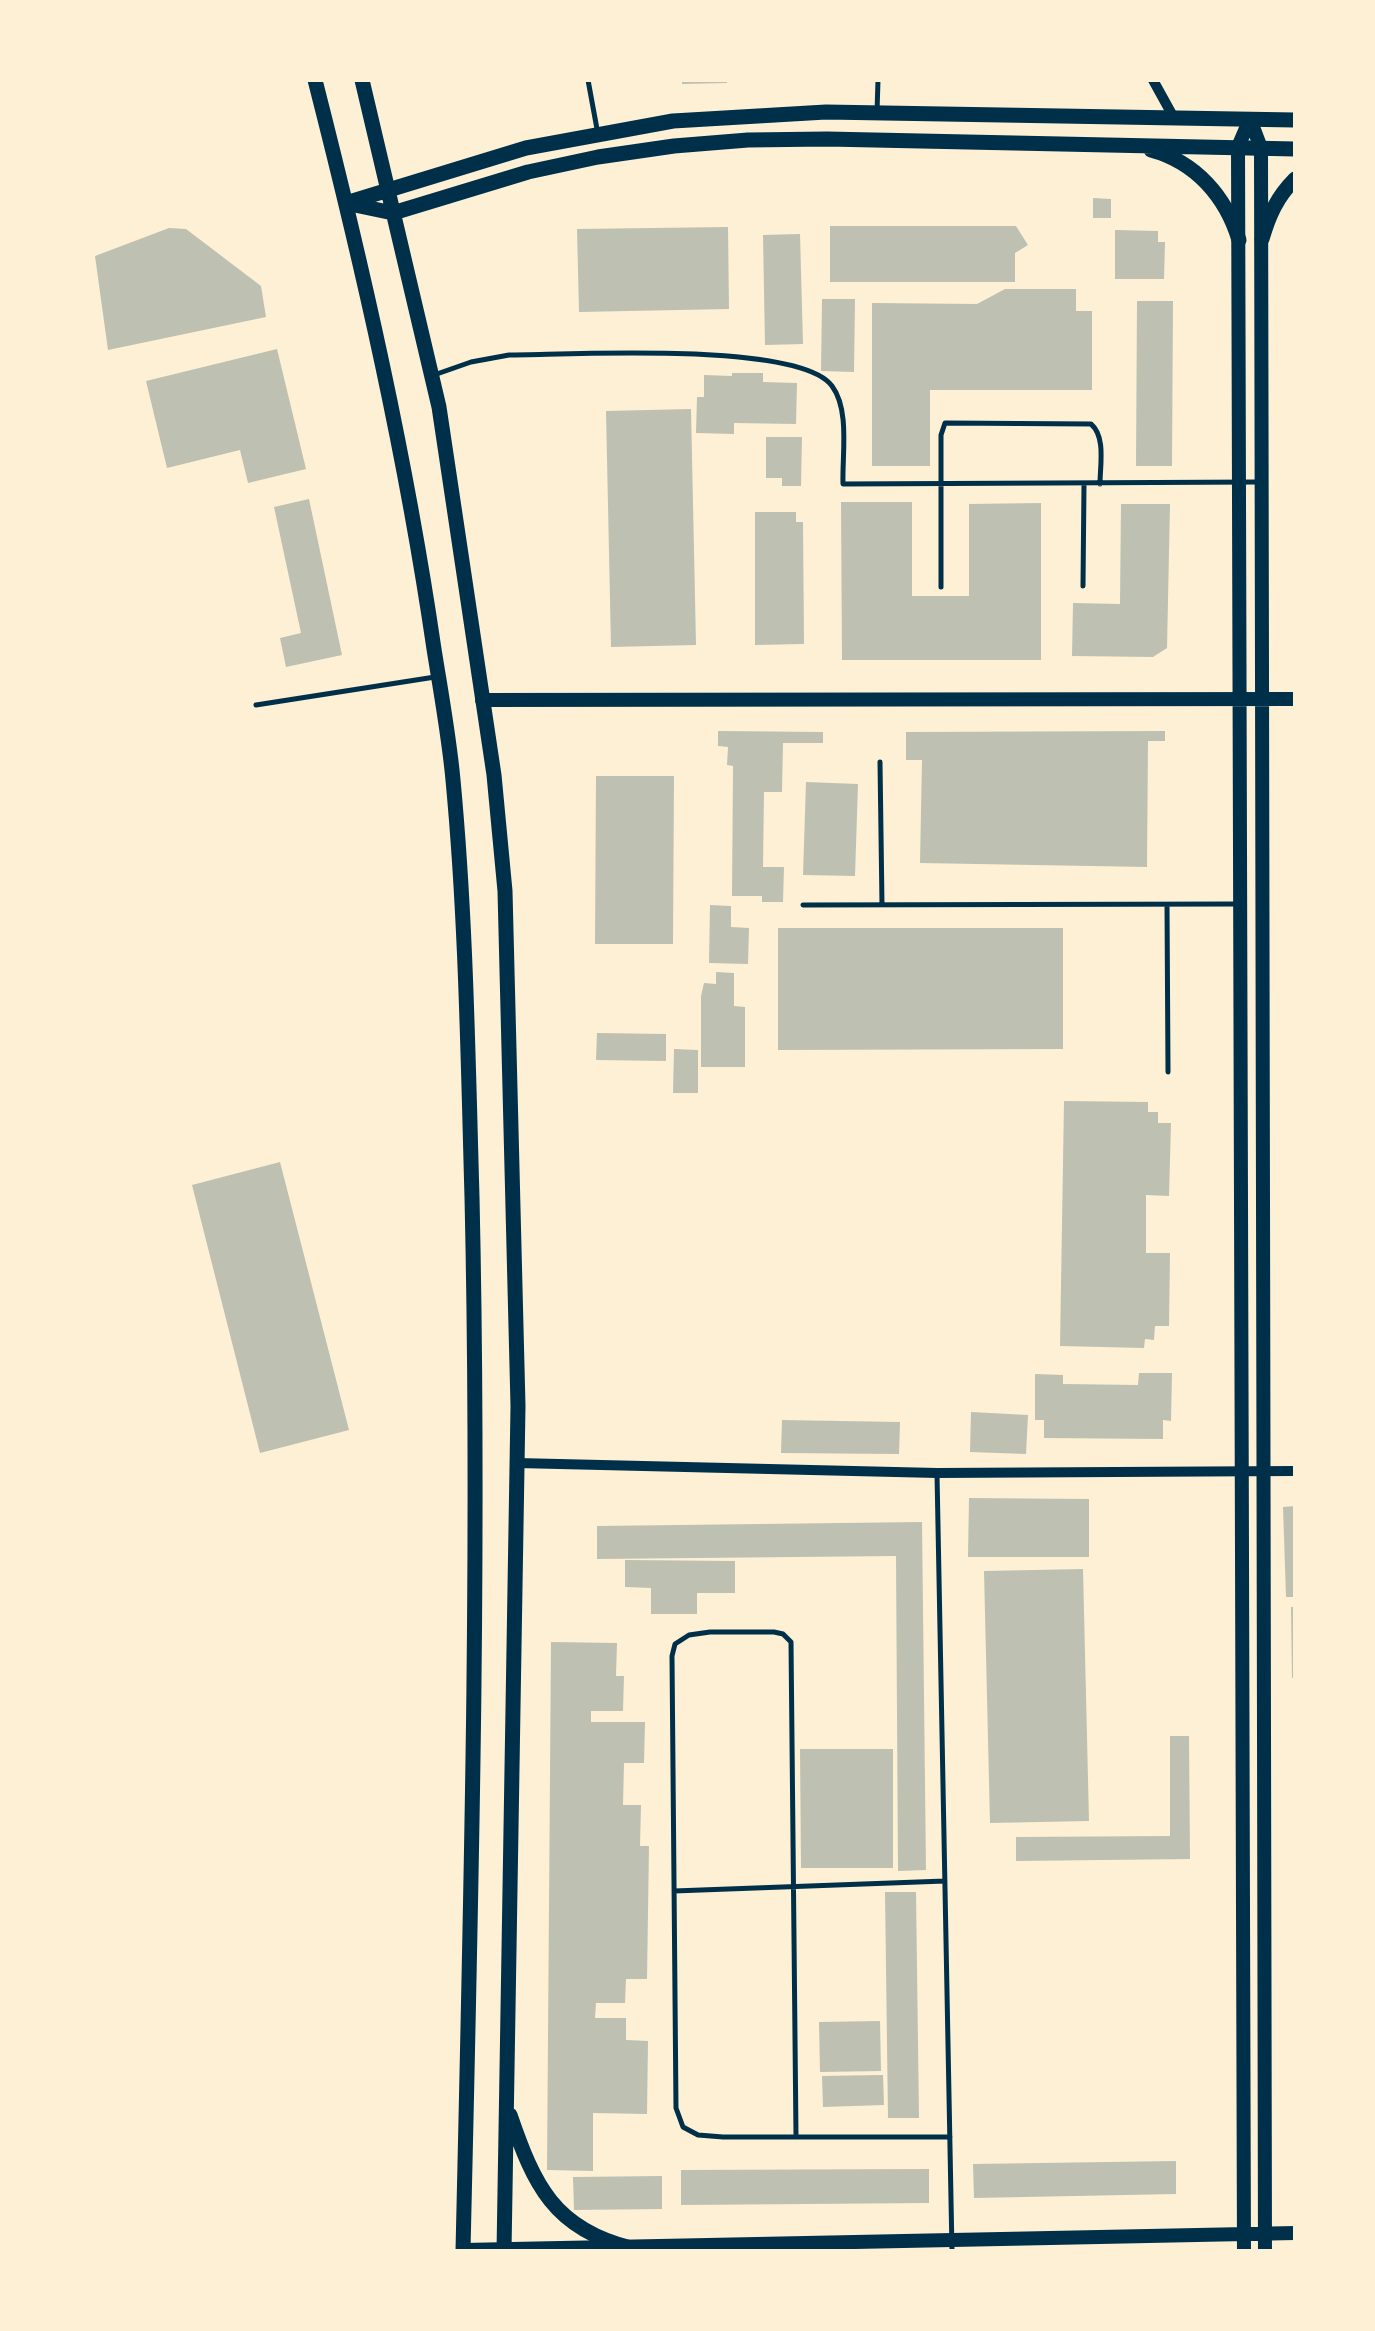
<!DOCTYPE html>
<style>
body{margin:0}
#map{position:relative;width:1375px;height:2331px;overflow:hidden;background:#fdf0d5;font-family:"Exo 2",sans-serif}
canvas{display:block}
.frame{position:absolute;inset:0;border:82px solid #fdf0d5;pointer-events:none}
</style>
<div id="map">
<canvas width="1375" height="2331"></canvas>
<div class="frame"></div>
</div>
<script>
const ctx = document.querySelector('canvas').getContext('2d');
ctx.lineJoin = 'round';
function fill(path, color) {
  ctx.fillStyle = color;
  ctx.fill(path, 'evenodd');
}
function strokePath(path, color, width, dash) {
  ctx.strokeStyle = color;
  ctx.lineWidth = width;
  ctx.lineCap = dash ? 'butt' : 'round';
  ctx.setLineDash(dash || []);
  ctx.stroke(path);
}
fill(new Path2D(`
 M 682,80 L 727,80 L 727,83 L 682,84 Z
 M 1093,198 L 1111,199 L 1111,218 L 1093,218 Z
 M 830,226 L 1016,226 L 1028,245 L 1015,253 L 1015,282 L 830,282 Z
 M 728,227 L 729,309 L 579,312 L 577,229 Z
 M 169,228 L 186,229 L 261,286 L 266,317 L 108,350 L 95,256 Z
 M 1115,230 L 1158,231 L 1158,242 L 1165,242 L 1164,279 L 1115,279 Z
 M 800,234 L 803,344 L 765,345 L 763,235 Z
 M 1005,289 L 1076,289 L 1076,311 L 1092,311 L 1092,390 L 930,390 L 930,466 L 872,466 L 872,303 L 977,304 Z
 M 822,299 L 855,299 L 854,372 L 821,371 Z
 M 1137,301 L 1173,301 L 1172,466 L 1136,466 Z
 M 277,349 L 306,469 L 248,483 L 240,450 L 167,468 L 146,381 Z
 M 732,373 L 763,373 L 763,382 L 797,383 L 796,424 L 734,423 L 734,434 L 696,433 L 697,397 L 704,397 L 704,375 L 732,376 Z
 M 691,409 L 696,645 L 611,647 L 606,411 Z
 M 766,437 L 802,437 L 801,486 L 782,486 L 782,478 L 766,478 Z
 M 309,499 L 342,655 L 286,667 L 280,638 L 301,633 L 274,507 Z
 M 841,502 L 912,502 L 912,596 L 969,596 L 969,504 L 1041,503 L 1041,660 L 842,660 Z
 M 1121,504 L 1170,504 L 1167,648 L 1153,657 L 1072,656 L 1073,603 L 1120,604 Z
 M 755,512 L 796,512 L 796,522 L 803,522 L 804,644 L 755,645 Z
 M 718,731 L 823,732 L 823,743 L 783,743 L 782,792 L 764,792 L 763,867 L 784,867 L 783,902 L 762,902 L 762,896 L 732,896 L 733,766 L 727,765 L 728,747 L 718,746 Z
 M 1165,731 L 1165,741 L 1148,741 L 1147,867 L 920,863 L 922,760 L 906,760 L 906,732 Z
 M 596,776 L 674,776 L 673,944 L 595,944 Z
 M 806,782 L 858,784 L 855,876 L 803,875 Z
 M 710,905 L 731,906 L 731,927 L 749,928 L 748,964 L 709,963 Z
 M 778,928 L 1063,928 L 1063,1049 L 778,1050 Z
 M 716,972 L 734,973 L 734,1006 L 745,1007 L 745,1067 L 701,1067 L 701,996 L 704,983 L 716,984 Z
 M 597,1033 L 666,1034 L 666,1061 L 596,1060 Z
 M 674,1049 L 698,1050 L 698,1093 L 673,1093 Z
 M 1064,1101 L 1148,1102 L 1148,1112 L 1158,1112 L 1158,1123 L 1171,1123 L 1169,1196 L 1146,1195 L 1146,1253 L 1170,1253 L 1169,1326 L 1155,1326 L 1154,1340 L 1145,1339 L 1144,1348 L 1060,1346 Z
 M 280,1162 L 349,1430 L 260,1453 L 192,1185 Z
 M 1139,1373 L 1172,1373 L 1171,1421 L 1163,1420 L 1163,1439 L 1044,1438 L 1044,1420 L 1035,1420 L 1035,1374 L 1063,1375 L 1063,1384 L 1138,1385 Z
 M 971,1412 L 1028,1415 L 1026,1454 L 970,1452 Z
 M 782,1420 L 900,1422 L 899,1454 L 781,1453 Z
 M 969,1498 L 1089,1499 L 1089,1557 L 968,1557 Z
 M 1295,1506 L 1295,1597 L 1286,1597 L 1283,1507 Z
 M 922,1522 L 926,1870 L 898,1871 L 896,1556 L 597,1559 L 597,1526 Z
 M 625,1560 L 735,1561 L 735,1593 L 697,1593 L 697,1614 L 651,1614 L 651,1588 L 625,1587 Z
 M 1083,1569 L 1089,1821 L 990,1823 L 984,1571 Z
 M 1291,1607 L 1295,1607 L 1295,1678 L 1292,1678 Z
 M 551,1642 L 617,1643 L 616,1676 L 624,1676 L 623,1711 L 591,1711 L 591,1722 L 645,1722 L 644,1763 L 624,1763 L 623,1805 L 641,1805 L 640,1846 L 649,1846 L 647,1979 L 626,1979 L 625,2003 L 596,2003 L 595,2018 L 626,2018 L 626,2040 L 648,2041 L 647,2114 L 593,2113 L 593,2171 L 547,2170 Z
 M 1170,1736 L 1189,1736 L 1190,1859 L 1016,1861 L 1016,1837 L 1170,1836 Z
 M 800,1749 L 893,1749 L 893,1868 L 801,1868 Z
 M 885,1892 L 916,1892 L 919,2118 L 888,2118 Z
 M 880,2021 L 881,2071 L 820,2072 L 819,2022 Z
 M 883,2075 L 884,2105 L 823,2107 L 822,2076 Z
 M 1176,2161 L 1176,2194 L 974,2198 L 973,2164 Z
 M 929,2169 L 929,2203 L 681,2205 L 681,2170 Z
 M 662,2176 L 662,2209 L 574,2210 L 573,2177 Z`), '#bec0b2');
strokePath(new Path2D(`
 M 588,80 L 597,129
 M 877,112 L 878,80
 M 434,375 L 471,362 L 509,355 C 569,355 799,341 832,386 C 850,410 842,455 843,484 L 1259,482
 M 1083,586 L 1084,484
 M 941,587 L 941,435 L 945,423 L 1091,424 C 1106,437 1100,465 1100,484
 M 256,705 L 435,677
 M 880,762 L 882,905
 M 803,905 L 1237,904
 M 1167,905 L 1168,1072
 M 937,1474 L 952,2251
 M 674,1891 L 945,1881
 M 796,2136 L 791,1642 L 783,1634 L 774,1632 L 710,1632 L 689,1635 L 675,1644 L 672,1656 L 676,2108 L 683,2127 L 698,2135 L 723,2137 L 950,2137`), '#003049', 5);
strokePath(new Path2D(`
 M 1153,80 L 1174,118
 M 517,1463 L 937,1473 L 1295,1471`), '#003049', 10);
strokePath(new Path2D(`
 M 1250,119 L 1261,148 L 1265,2251
 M 482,700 L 1295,699
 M 463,2250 L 1295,2233
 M 1244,2251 L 1238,147 L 1250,119`), '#003049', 14);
strokePath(new Path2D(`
 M 315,80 C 363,268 406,457 434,649 C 441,693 449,736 453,780 C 466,918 468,1058 472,1197 C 480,1548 471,1900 463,2251
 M 362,80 L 439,407 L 494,775 L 505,891 L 518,1406 L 504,2251
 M 1151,150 C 1196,162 1226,197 1239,240
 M 346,203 L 526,148 L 673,121 L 826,112 L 1295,120
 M 350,204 L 393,213 L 528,172 L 598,157 L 674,146 L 748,140 L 827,139 L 1295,149
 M 1262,239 C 1269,215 1277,197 1295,179
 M 510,2115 C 534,2185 554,2229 631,2248`), '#003049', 15);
</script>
